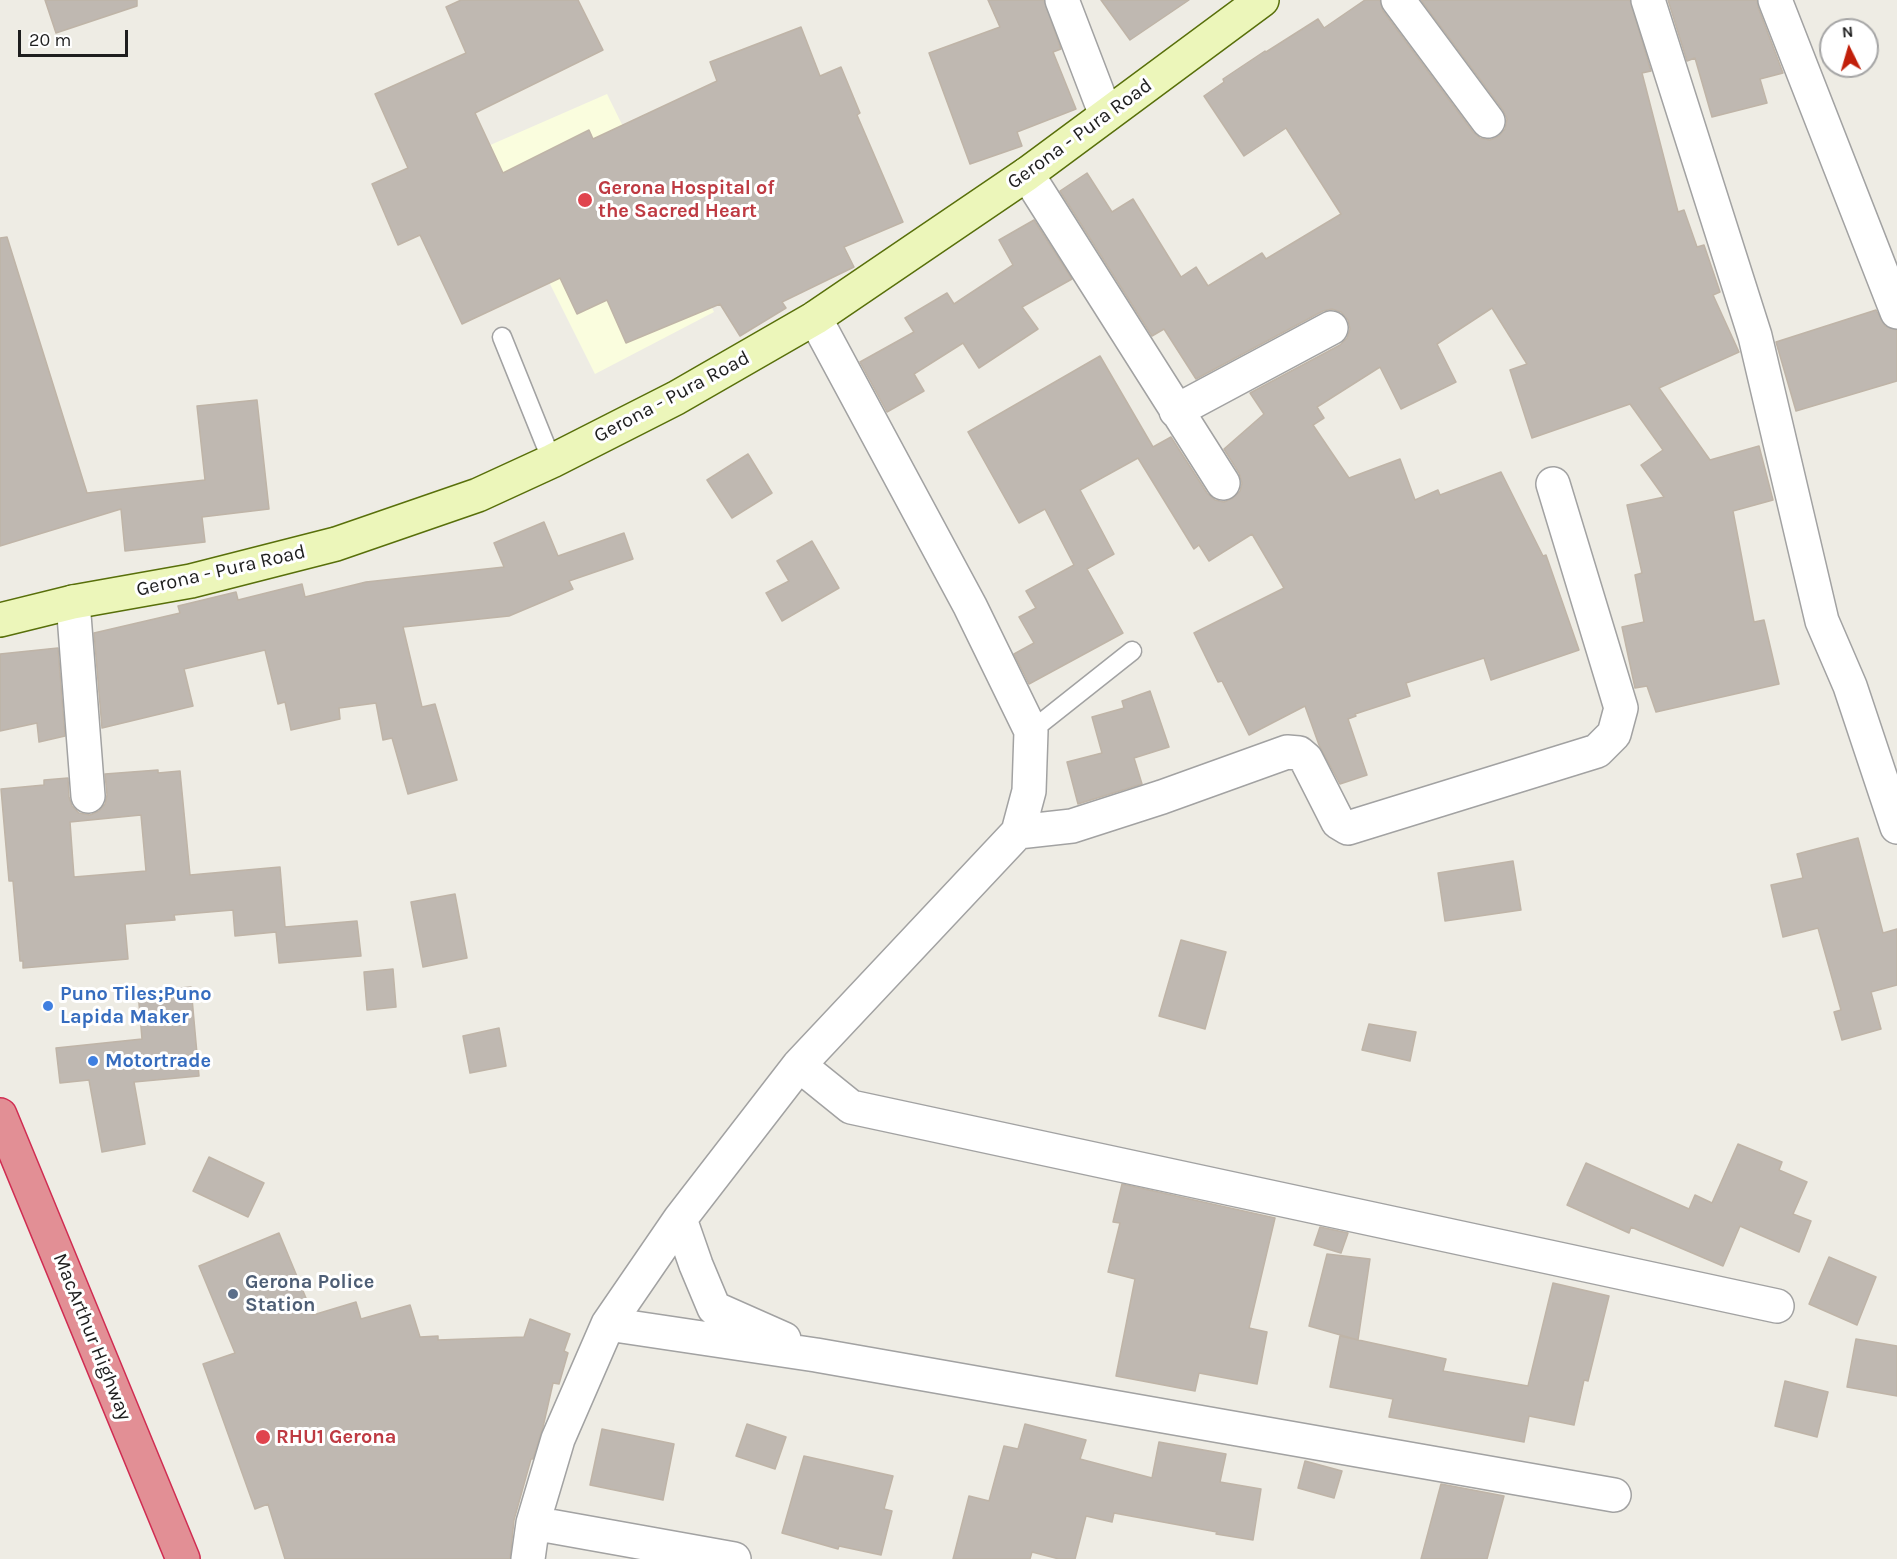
<!DOCTYPE html>
<style>
body{margin:0}
#map{position:relative;width:1897px;height:1559px;overflow:hidden;background:#eeece4;font-family:Karla,sans-serif}
canvas{display:block}
.north{position:absolute;left:1819px;top:18px;width:60px;height:60px;box-sizing:border-box;background:#fff;border:2px solid #a5a5a5;border-radius:50%;rotate:355deg;font-size:16px;font-weight:700;line-height:24px;text-align:center;color:#1e1e1e}
.north::after{content:'';display:block;margin:auto;width:21px;height:27px;background:#c11f0a;clip-path:polygon(50% 0,100% 100%,50% 72%,0 100%)}
.scale{position:absolute;left:18px;top:30px;width:110px;height:27px;box-sizing:border-box;border:3px solid #1e1e1e;border-top:0;padding-left:8px;font-size:18px;line-height:21px;white-space:nowrap;color:#1e1e1e;-webkit-text-stroke:4px #fff;paint-order:stroke}
</style>
<div id="map">
<canvas width="1897" height="1559"></canvas>
<div class="north">N</div>
<div class="scale">20 m</div>
</div>
<script>
const ctx = document.querySelector('canvas').getContext('2d');
ctx.lineJoin = 'round';
function fill(path, color) {
  ctx.fillStyle = color;
  ctx.fill(path, 'evenodd');
}
function strokePath(path, color, width, dash) {
  ctx.strokeStyle = color;
  ctx.lineWidth = width;
  ctx.lineCap = dash ? 'butt' : 'round';
  ctx.setLineDash(dash || []);
  ctx.stroke(path);
}
function label(font, color, halo, rows, align = 'center') {
  ctx.font = font + ' Karla,sans-serif';
  ctx.lineWidth = 6;
  ctx.setLineDash([]);
  ctx.textBaseline = 'middle';
  ctx.strokeStyle = halo;
  ctx.fillStyle = color;
  for (const [text, x, y, turn = 0] of rows) {
    ctx.save();
    ctx.translate(x, y);
    ctx.rotate((+turn || 0) * Math.PI / 180);
    ctx.textAlign = isNaN(turn) ? turn : align;
    if (halo) ctx.strokeText(text, 0, 0);
    ctx.fillText(text, 0, 0);
    ctx.restore();
  }
}
fill(new Path2D(`
 M 607,94 L 714,312 L 595,374 L 535,254 L 488,146 Z`), '#fafdde');
const building = new Path2D(`
 M 45,0 L 137,0 L 137,6 L 56,33 Z
 M 461,0 L 578,0 L 603,50 L 475,113 L 503,173 L 589,130 L 593,139 L 717,81 L 710,62 L 801,27 L 820,76 L 841,67 L 860,113 L 857,115 L 903,222 L 844,247 L 854,267 L 782,302 L 786,308 L 740,336 L 720,304 L 626,343 L 607,300 L 577,314 L 560,278 L 462,324 L 420,235 L 398,245 L 372,184 L 408,168 L 375,94 L 466,53 L 446,7 Z
 M 988,0 L 1044,0 L 1061,49 L 1053,52 L 1076,109 L 1017,132 L 1022,146 L 970,164 L 929,53 L 1000,27 Z
 M 1101,0 L 1189,0 L 1130,40 Z
 M 1365,0 L 1380,0 L 1383,11 L 1473,132 L 1480,138 L 1490,140 L 1499,136 L 1505,129 L 1507,119 L 1503,110 L 1421,0 L 1630,0 L 1651,71 L 1642,73 L 1678,212 L 1684,210 L 1697,247 L 1704,245 L 1720,292 L 1713,295 L 1739,352 L 1659,388 L 1710,460 L 1759,446 L 1773,500 L 1733,511 L 1754,622 L 1764,620 L 1779,684 L 1656,712 L 1647,686 L 1635,688 L 1622,627 L 1644,622 L 1635,575 L 1642,573 L 1627,505 L 1664,497 L 1641,465 L 1663,450 L 1630,404 L 1532,438 L 1510,370 L 1527,364 L 1492,308 L 1437,344 L 1456,382 L 1401,409 L 1380,367 L 1317,407 L 1324,418 L 1313,425 L 1349,478 L 1400,459 L 1415,500 L 1438,490 L 1440,495 L 1501,472 L 1543,556 L 1546,555 L 1579,650 L 1491,680 L 1484,658 L 1406,683 L 1410,696 L 1355,714 L 1356,716 L 1348,719 L 1367,775 L 1340,784 L 1319,745 L 1305,706 L 1249,735 L 1222,681 L 1218,682 L 1194,633 L 1284,588 L 1252,534 L 1209,561 L 1199,545 L 1194,549 L 1138,458 L 1080,490 L 1114,554 L 1087,569 L 1123,633 L 1029,684 L 1014,654 L 1034,643 L 1019,617 L 1036,608 L 1026,591 L 1074,565 L 1045,509 L 1019,523 L 968,432 L 1100,356 L 1153,447 L 1171,437 L 1207,493 L 1215,500 L 1224,502 L 1233,498 L 1240,491 L 1242,483 L 1239,473 L 1224,449 L 1264,414 L 1250,393 L 1340,345 L 1347,338 L 1350,329 L 1348,320 L 1341,312 L 1332,309 L 1323,311 L 1196,379 L 1164,329 L 1152,336 L 1060,191 L 1087,173 L 1112,212 L 1133,199 L 1181,277 L 1196,267 L 1208,286 L 1262,253 L 1266,259 L 1341,214 L 1286,128 L 1244,156 L 1204,96 L 1224,82 L 1223,79 L 1265,51 L 1266,52 L 1318,19 L 1324,28 Z
 M 1668,0 L 1757,0 L 1758,7 L 1783,73 L 1760,79 L 1767,103 L 1712,117 L 1695,58 L 1687,61 Z
 M 1034,220 L 1072,279 L 1022,307 L 1038,329 L 979,368 L 963,343 L 914,374 L 924,391 L 887,412 L 860,362 L 914,332 L 905,318 L 947,293 L 954,304 L 1013,265 L 999,240 Z
 M 7,237 L 87,493 L 205,480 L 197,406 L 257,400 L 269,509 L 202,517 L 205,542 L 125,551 L 121,509 L 0,546 L 0,238 Z
 M 1876,310 L 1885,326 L 1897,330 L 1897,381 L 1796,411 L 1776,342 Z
 M 748,454 L 772,493 L 732,518 L 707,480 Z
 M 544,522 L 558,556 L 624,533 L 633,559 L 569,581 L 573,589 L 509,616 L 403,627 L 422,707 L 435,704 L 457,780 L 408,794 L 392,738 L 383,740 L 376,703 L 339,708 L 340,719 L 291,730 L 285,702 L 278,704 L 265,650 L 184,669 L 193,706 L 102,728 L 94,633 L 180,613 L 178,606 L 236,592 L 238,600 L 302,584 L 305,597 L 366,582 L 504,567 L 494,543 Z
 M 812,541 L 839,588 L 782,621 L 766,593 L 789,581 L 777,561 Z
 M 58,648 L 65,736 L 39,742 L 37,723 L 0,731 L 0,654 Z
 M 1150,691 L 1169,747 L 1134,758 L 1142,784 L 1078,804 L 1067,762 L 1102,753 L 1092,717 L 1124,708 L 1122,701 Z
 M 158,770 L 158,773 L 180,771 L 190,875 L 280,867 L 285,927 L 357,921 L 361,956 L 279,963 L 276,932 L 235,936 L 233,910 L 174,915 L 175,920 L 125,924 L 128,959 L 23,968 L 23,961 L 20,961 L 13,881 L 9,881 L 1,789 L 44,785 L 44,780 L 68,778 L 69,797 L 72,806 L 79,813 L 90,815 L 99,811 L 105,804 L 107,795 L 105,774 ZM 141,815 L 146,871 L 74,877 L 70,822 Z
 M 1858,838 L 1883,933 L 1897,929 L 1897,985 L 1871,992 L 1881,1029 L 1842,1040 L 1834,1012 L 1841,1010 L 1818,928 L 1783,937 L 1771,885 L 1803,878 L 1797,854 Z
 M 1513,861 L 1521,910 L 1445,921 L 1438,873 Z
 M 455,894 L 467,958 L 423,967 L 411,902 Z
 M 1181,940 L 1226,952 L 1205,1029 L 1159,1016 Z
 M 393,969 L 396,1007 L 367,1010 L 364,972 Z
 M 191,987 L 199,1076 L 134,1082 L 145,1144 L 102,1152 L 89,1080 L 60,1083 L 56,1048 L 142,1039 L 138,992 Z
 M 1369,1024 L 1416,1032 L 1410,1061 L 1362,1050 Z
 M 499,1028 L 506,1066 L 470,1073 L 463,1036 Z
 M 1738,1144 L 1782,1162 L 1779,1170 L 1807,1182 L 1793,1214 L 1811,1221 L 1799,1252 L 1740,1226 L 1723,1266 L 1631,1227 L 1629,1233 L 1567,1205 L 1586,1163 L 1689,1209 L 1695,1195 L 1712,1203 Z
 M 209,1157 L 264,1183 L 248,1217 L 193,1191 Z
 M 1122,1184 L 1275,1218 L 1249,1328 L 1267,1332 L 1257,1384 L 1199,1373 L 1195,1391 L 1116,1376 L 1135,1279 L 1108,1272 L 1120,1223 L 1113,1222 Z
 M 1320,1227 L 1348,1233 L 1341,1253 L 1314,1245 Z
 M 279,1233 L 313,1315 L 356,1302 L 361,1319 L 410,1305 L 420,1337 L 438,1336 L 438,1340 L 524,1337 L 530,1319 L 570,1334 L 564,1351 L 568,1353 L 559,1384 L 553,1383 L 543,1427 L 533,1459 L 531,1459 L 514,1520 L 510,1559 L 285,1559 L 268,1504 L 255,1509 L 203,1364 L 235,1353 L 199,1266 Z
 M 1327,1254 L 1370,1259 L 1358,1340 L 1309,1326 Z
 M 1829,1257 L 1876,1277 L 1857,1325 L 1809,1304 Z
 M 1553,1283 L 1609,1296 L 1588,1381 L 1584,1380 L 1574,1425 L 1529,1416 L 1524,1442 L 1389,1417 L 1393,1399 L 1330,1387 L 1340,1336 L 1446,1359 L 1443,1371 L 1528,1386 Z
 M 1856,1339 L 1897,1346 L 1897,1396 L 1847,1387 Z
 M 1785,1381 L 1828,1392 L 1817,1437 L 1775,1426 Z
 M 747,1424 L 786,1437 L 775,1469 L 736,1456 Z
 M 1025,1424 L 1086,1440 L 1080,1459 L 1152,1478 L 1159,1442 L 1226,1454 L 1220,1482 L 1261,1489 L 1253,1540 L 1216,1534 L 1217,1532 L 1114,1513 L 1112,1522 L 1086,1516 L 1075,1559 L 1059,1559 L 1032,1552 L 1030,1559 L 953,1559 L 969,1496 L 989,1501 L 1004,1446 L 1018,1449 Z
 M 602,1429 L 674,1444 L 663,1500 L 590,1485 Z
 M 804,1456 L 893,1476 L 884,1509 L 892,1511 L 881,1555 L 839,1546 L 838,1549 L 782,1533 Z
 M 1305,1461 L 1342,1471 L 1334,1498 L 1298,1488 Z
 M 1441,1484 L 1504,1496 L 1487,1559 L 1421,1559 Z`);
fill(building, '#bfb8b1');
strokePath(building, '#bfb4a7', 1.5);
const lane = new Path2D(`
 M 502,337 L 552,461
 M 1031,731 L 1132,651`);
const street = new Path2D(`
 M 1062,0 L 1106,115
 M 1398,0 L 1488,121
 M 1648,0 L 1755,336 L 1822,621 L 1850,686 L 1897,827
 M 1775,0 L 1897,312
 M 1027,174 L 1223,483
 M 1176,411 L 1331,328
 M 73,602 L 88,796
 M 1018,832 L 1072,826 L 1162,797 L 1287,752 L 1299,753 L 1306,759 L 1338,822 L 1348,828 L 1597,751 L 1614,734 L 1621,708 L 1553,484
 M 799,1065 L 851,1107 L 1777,1306
 M 680,1219 L 696,1265 L 714,1308 L 784,1339
 M 608,1324 L 816,1355 L 1614,1495
 M 533,1523 L 734,1559
 M 528,1559 L 533,1523 L 558,1439 L 608,1324 L 680,1219 L 799,1065 L 1018,832 L 1029,791 L 1031,731 L 970,606 L 815,318`);
const secondary = new Path2D(`
 M 0,620 L 73,602 L 191,581 L 336,544 L 478,495 L 552,461 L 676,398 L 815,318 L 1027,174 L 1262,0`);
const highway = new Path2D(`
 M 0,1115 L 183,1559`);
strokePath(lane, '#a2a2a2', 21);
strokePath(street, '#a2a2a2', 36);
strokePath(secondary, '#586f0a', 36);
strokePath(highway, '#d02d52', 36);
strokePath(lane, '#fff', 18);
strokePath(street, '#fff', 33);
strokePath(secondary, '#ecf6ba', 33);
strokePath(highway, '#e28f95', 33);
for (const [x, y, r, color] of [
 [585,200,8,"#e0444e"],
 [48,1006,6,"#3f7fe0"],
 [93,1061,6,"#3f7fe0"],
 [233,1294,6,"#5c6f8a"],
 [263,1437,8,"#e0444e"]
]) {
  const dot = new Path2D();
  dot.arc(x, y, r, 0, 2 * Math.PI);
  ctx.fillStyle = color;
  ctx.fill(dot);
  strokePath(dot, '#fff', 2);
}
label('20px', '#1e1e1e', '#fff', [
 ["Gerona - Pura Road",1080,134,-36],
 ["Gerona - Pura Road",672,397,-28],
 ["Gerona - Pura Road",221,571,-13],
 ["MacArthur Highway",92,1337,68]
]);
label('bold 20px', '#be3a42', '#fff', [
 ["Gerona Hospital of",598,188],
 ["the Sacred Heart",598,211],
 ["RHU1 Gerona",276,1437]
], 'left');
label('bold 20px', '#366cbe', '#fff', [
 ["Puno Tiles;Puno",60,994],
 ["Lapida Maker",60,1017],
 ["Motortrade",105,1061]
], 'left');
label('bold 20px', '#4e5e75', '#fff', [
 ["Gerona Police",245,1282],
 ["Station",245,1305]
], 'left');
</script>
